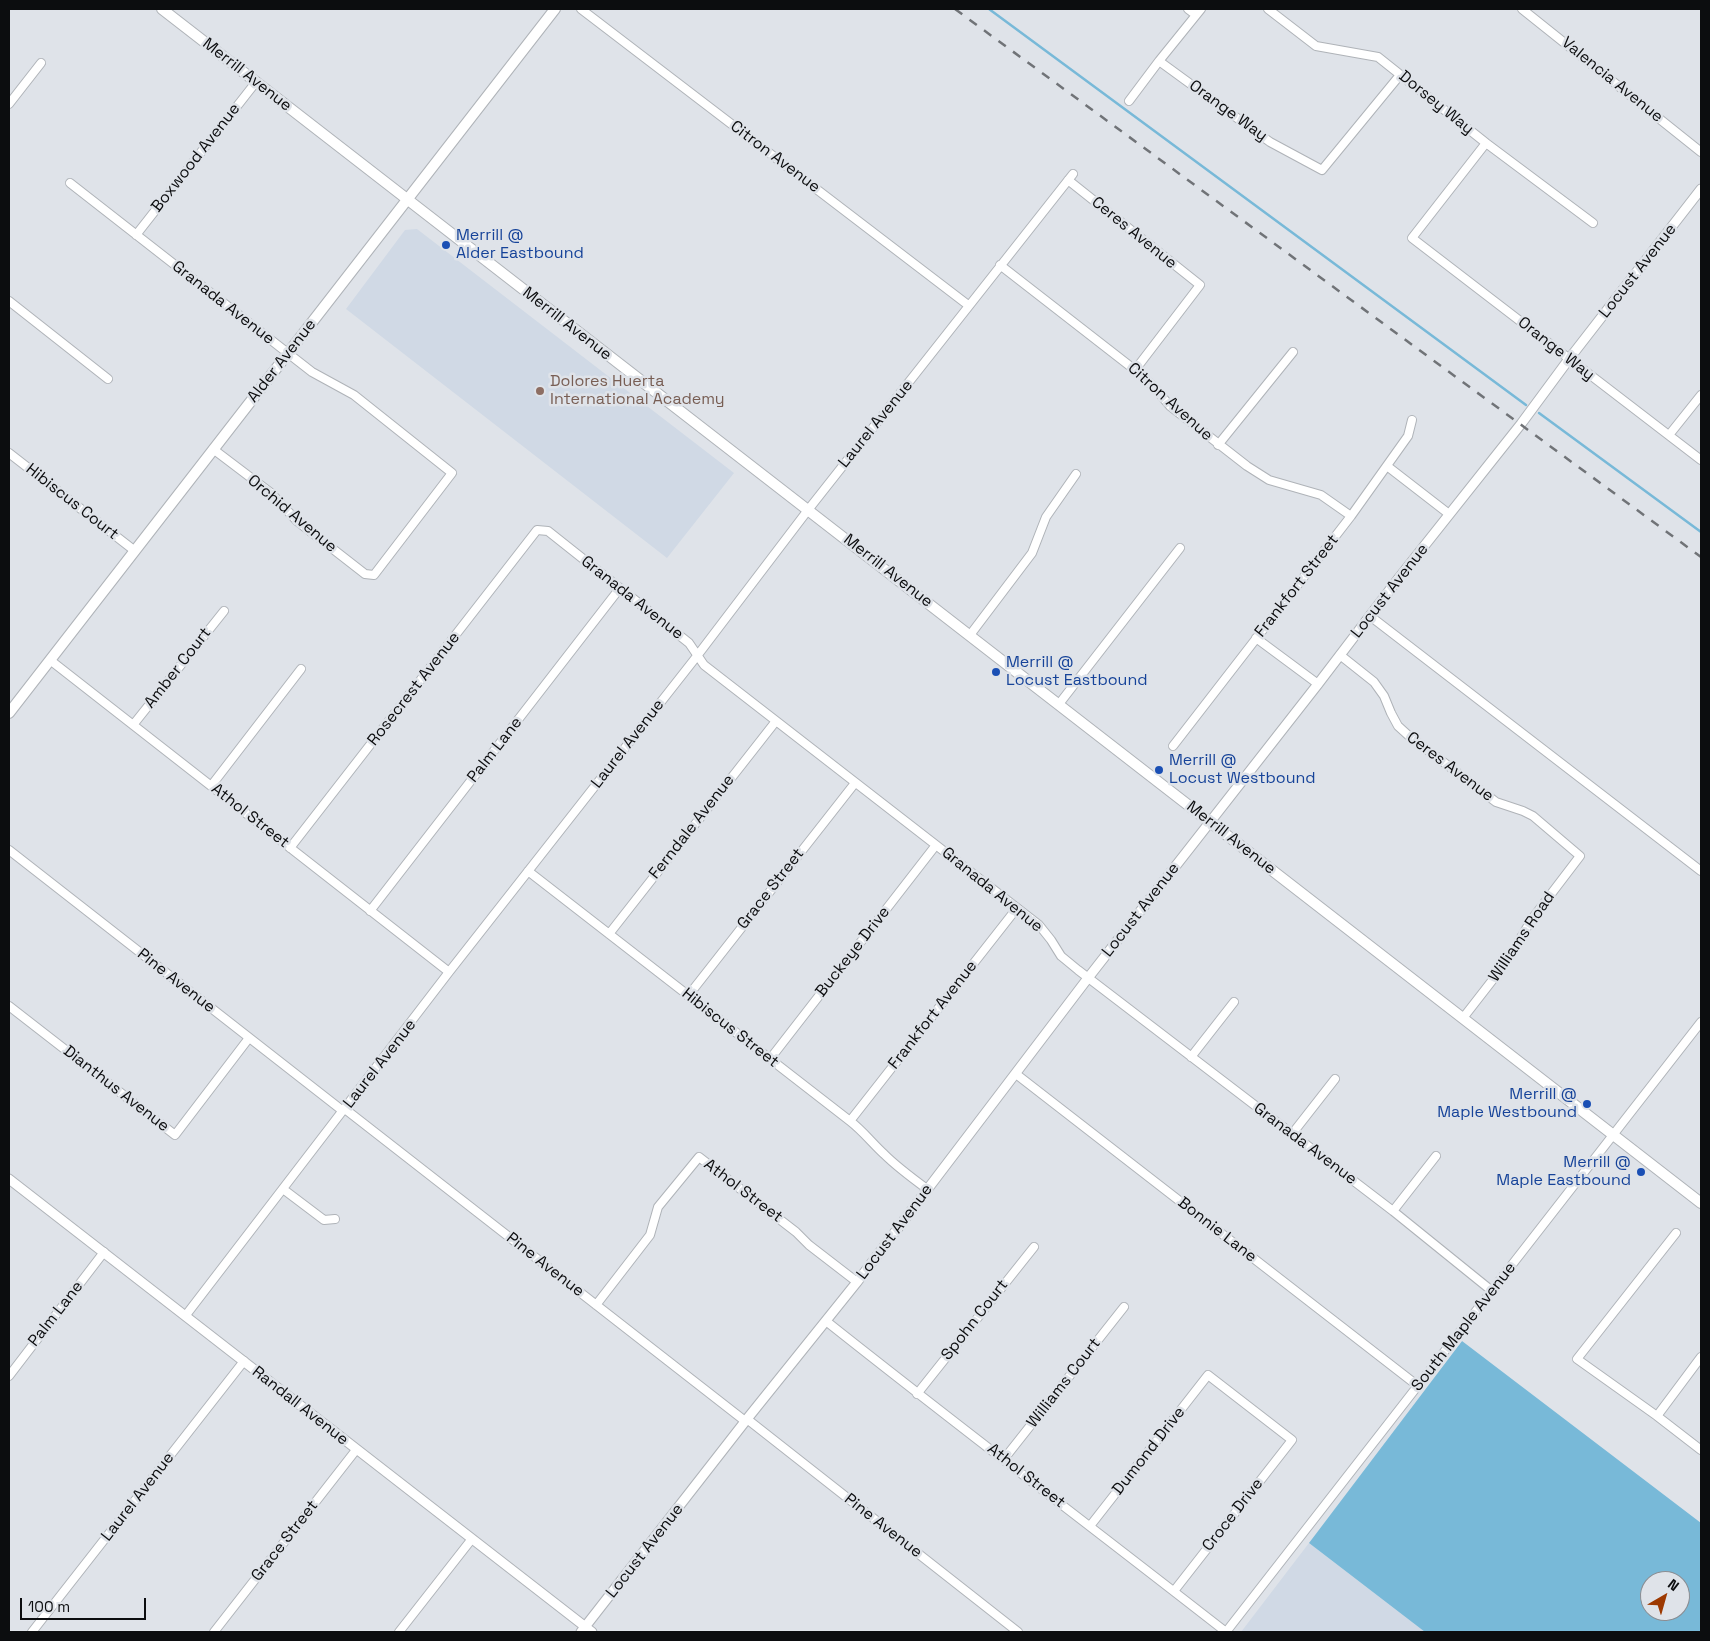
<!DOCTYPE html>
<style>
body{margin:0}
#map{position:relative;width:1710px;height:1641px;overflow:hidden;background:#dfe3e9;font-family:"Space Grotesk",sans-serif}
canvas{display:block}
.frame{position:absolute;inset:0;border:10px solid #0c0d0f;pointer-events:none}
.north{position:absolute;left:1640px;top:1571px;width:50px;height:50px;box-sizing:border-box;background:#dfe3e9;border:1px solid #8b8d92;border-radius:50%;rotate:38deg;font-size:14px;font-weight:700;line-height:20px;text-align:center;color:#0c0d0f}
.north::after{content:'';display:block;margin:auto;width:18px;height:22px;background:#9d3901;clip-path:polygon(50% 0,100% 100%,50% 72%,0 100%)}
.scale{position:absolute;left:20px;top:1598px;width:126px;height:22px;box-sizing:border-box;border:2px solid #0c0d0f;border-top:0;padding-left:6px;font-size:15px;line-height:18px;white-space:nowrap;color:#0c0d0f;-webkit-text-stroke:4px #dfe3e9;paint-order:stroke}
</style>
<div id="map">
<canvas width="1710" height="1641"></canvas>
<div class="frame"></div>
<div class="north">N</div>
<div class="scale">100 m</div>
</div>
<script>
const ctx = document.querySelector('canvas').getContext('2d');
ctx.lineJoin = 'round';
function fill(path, color) {
  ctx.fillStyle = color;
  ctx.fill(path, 'evenodd');
}
function trace(path, color, width, dash) {
  ctx.strokeStyle = color;
  ctx.lineWidth = width;
  ctx.lineCap = dash ? 'butt' : 'round';
  ctx.setLineDash(dash || []);
  ctx.stroke(path);
}
function write(font, color, halo, rows, align = 'center') {
  ctx.font = font + ' "Space Grotesk",sans-serif';
  ctx.lineWidth = 5;
  ctx.setLineDash([]);
  ctx.textBaseline = 'middle';
  ctx.strokeStyle = halo;
  ctx.fillStyle = color;
  for (const [text, x, y, turn = 0] of rows) {
    ctx.save();
    ctx.translate(x, y);
    ctx.rotate((+turn || 0) * Math.PI / 180);
    ctx.textAlign = isNaN(turn) ? turn : align;
    if (halo) ctx.strokeText(text, 0, 0);
    ctx.fillText(text, 0, 0);
    ctx.restore();
  }
}
fill(new Path2D(`
 M417,229L734,473L667,558L346,309L405,230Z
 M1309,1543L1425,1632H1241Z`), '#d0d9e5');
fill(new Path2D(`
 M1462,1341L1701,1523V1632H1425L1309,1543ZM1650,1581H1680V1611H1650Z`), '#78b9d8');
trace(new Path2D(`
 M989,9L1526,405
 M1539,413L1701,532`), '#78b9d8', 2.5);
const minor = new Path2D(`
 M581,9L968,305
 M1188,9L1196,15
 M1268,9L1316,46L1378,57L1486,143L1593,223
 M1522,9L1701,152
 M1159,61L1270,142L1322,170L1400,75
 M1129,101L1159,61L1201,9
 M9,104L41,63
 M1486,143L1412,238L1701,460
 M1068,180L1200,285L1135,370
 M70,183L312,372L354,395L452,473L374,575L365,574L297,521L271,493L213,449
 M136,235L256,82
 M1000,265L1135,370L1154,387L1170,406L1247,466L1269,480L1321,495L1351,516
 M9,301L108,379
 M1669,435L1701,395
 M1218,445L1293,352
 M9,453L135,551
 M1387,466L1449,514
 M1370,616L1701,871
 M970,635L1032,553L1046,517L1076,474
 M1256,638L1318,684
 M1340,655L1374,682L1384,696L1391,713L1398,726L1409,736L1496,802L1523,811L1533,816L1580,856L1532,919L1505,964L1463,1018
 M50,660L449,972
 M1059,704L1180,548
 M133,725L224,611
 M1173,746L1351,516L1408,436L1412,420
 M211,786L301,669
 M290,848L537,530L548,531L689,643L704,665L1039,925L1051,940L1061,956L1078,970L1393,1211L1492,1291
 M9,850L343,1111
 M528,871L850,1121C863,1131 872,1143 884,1154C897,1167 912,1178 927,1189
 M370,911L620,588
 M609,934L776,721
 M688,996L855,783
 M9,1006L175,1135L249,1038
 M1191,1057L1234,1002
 M770,1059L936,845
 M1016,1074L1418,1386
 M345,1109L745,1421
 M850,1121L1017,908
 M1292,1134L1335,1079
 M283,1189L324,1220L335,1219
 M1393,1211L1436,1156
 M1676,1233L1577,1359L1657,1416L1701,1450
 M596,1305L650,1235L658,1207L699,1157L796,1232L809,1245L857,1282
 M186,1315L449,972L697,656L808,510L1073,174
 M826,1321C958,1426 1093,1528 1226,1632
 M9,1376L104,1252
 M917,1394L1034,1247
 M1657,1416L1701,1357
 M747,1419L1018,1632
 M1004,1459L1124,1307
 M1090,1526L1208,1375L1292,1440L1174,1591
 M32,1632L244,1361
 M214,1632L356,1450
 M399,1632L471,1540
 M1226,1632L1701,1022`);
const tertiary = new Path2D(`
 M9,1179L592,1632
 M581,1632L747,1419L857,1282L1088,978L1318,684L1398,579L1521,424L1569,359L1701,189`);
const secondary = new Path2D(`
 M162,9L1701,1203
 M9,713L555,9`);
trace(minor, '#afb3b8', 10);
trace(tertiary, '#afb3b8', 11);
trace(secondary, '#afb3b8', 12);
trace(minor, '#fff', 8);
trace(tertiary, '#fff', 9);
trace(secondary, '#fff', 10);
trace(new Path2D(`
 M955,9L1701,557`), '#707377', 2.5, [9, 9]);
for (const [x, y, r, color] of [
 [446,245,5,"#1a4fb4"],
 [540,391,5,"#8d6e63"],
 [996,672,5,"#1a4fb4"],
 [1159,770,5,"#1a4fb4"],
 [1587,1104,5,"#1a4fb4"],
 [1641,1172,5,"#1a4fb4"]
]) {
  const dot = new Path2D();
  dot.arc(x, y, r, 0, 2 * Math.PI);
  ctx.fillStyle = color;
  ctx.fill(dot);
  trace(dot, '#dfe3e9', 2);
}
write('16px', '#0c0d0f', '#dfe3e9', [
 ["Merrill Avenue",247,75,38],
 ["Valencia Avenue",1612,80,39],
 ["Dorsey Way",1436,103,39],
 ["Orange Way",1228,111,36],
 ["Citron Avenue",775,157,37],
 ["Boxwood Avenue",196,158,-52],
 ["Ceres Avenue",1134,233,39],
 ["Locust Avenue",1638,271,-52],
 ["Granada Avenue",223,303,38],
 ["Merrill Avenue",567,324,38],
 ["Orange Way",1556,349,38],
 ["Alder Avenue",282,361,-52],
 ["Citron Avenue",1170,402,42],
 ["Laurel Avenue",876,424,-51],
 ["Hibiscus Court",72,502,38],
 ["Orchid Avenue",292,514,40],
 ["Merrill Avenue",888,571,38],
 ["Frankfort Street",1297,586,-52],
 ["Locust Avenue",1390,591,-52],
 ["Granada Avenue",632,598,38],
 ["Amber Court",178,668,-52],
 ["Rosecrest Avenue",414,689,-52],
 ["Laurel Avenue",628,744,-52],
 ["Palm Lane",495,750,-52],
 ["Ceres Avenue",1450,767,37],
 ["Athol Street",250,816,38],
 ["Ferndale Avenue",692,827,-52],
 ["Merrill Avenue",1231,838,38],
 ["Grace Street",771,889,-52],
 ["Granada Avenue",992,890,39],
 ["Locust Avenue",1141,910,-52],
 ["Williams Road",1522,937,-56],
 ["Buckeye Drive",853,952,-52],
 ["Pine Avenue",176,981,38],
 ["Frankfort Avenue",933,1015,-52],
 ["Hibiscus Street",730,1028,38],
 ["Laurel Avenue",380,1064,-52],
 ["Dianthus Avenue",116,1089,38],
 ["Granada Avenue",1305,1144,37],
 ["Athol Street",743,1191,37],
 ["Bonnie Lane",1217,1230,38],
 ["Locust Avenue",895,1232,-53],
 ["Pine Avenue",545,1265,38],
 ["Palm Lane",56,1314,-52],
 ["Spohn Court",975,1320,-52],
 ["South Maple Avenue",1464,1327,-52],
 ["Williams Court",1064,1383,-52],
 ["Randall Avenue",300,1406,38],
 ["Dumond Drive",1149,1451,-52],
 ["Athol Street",1026,1476,38],
 ["Laurel Avenue",138,1497,-52],
 ["Croce Drive",1233,1515,-52],
 ["Pine Avenue",883,1526,38],
 ["Grace Street",285,1541,-52],
 ["Locust Avenue",645,1551,-52]
]);
write('16px', '#164399', '#dfe3e9', [
 ["Merrill @",456,236],
 ["Alder Eastbound",456,254],
 ["Merrill @",1006,663],
 ["Locust Eastbound",1006,681],
 ["Merrill @",1169,761],
 ["Locust Westbound",1169,779],
 ["Merrill @",1577,1095,"right"],
 ["Maple Westbound",1577,1113,"right"],
 ["Merrill @",1631,1163,"right"],
 ["Maple Eastbound",1631,1181,"right"]
], 'left');
write('16px', '#785e54', '#dfe3e9', [
 ["Dolores Huerta",550,382],
 ["International Academy",550,400]
], 'left');
</script>
